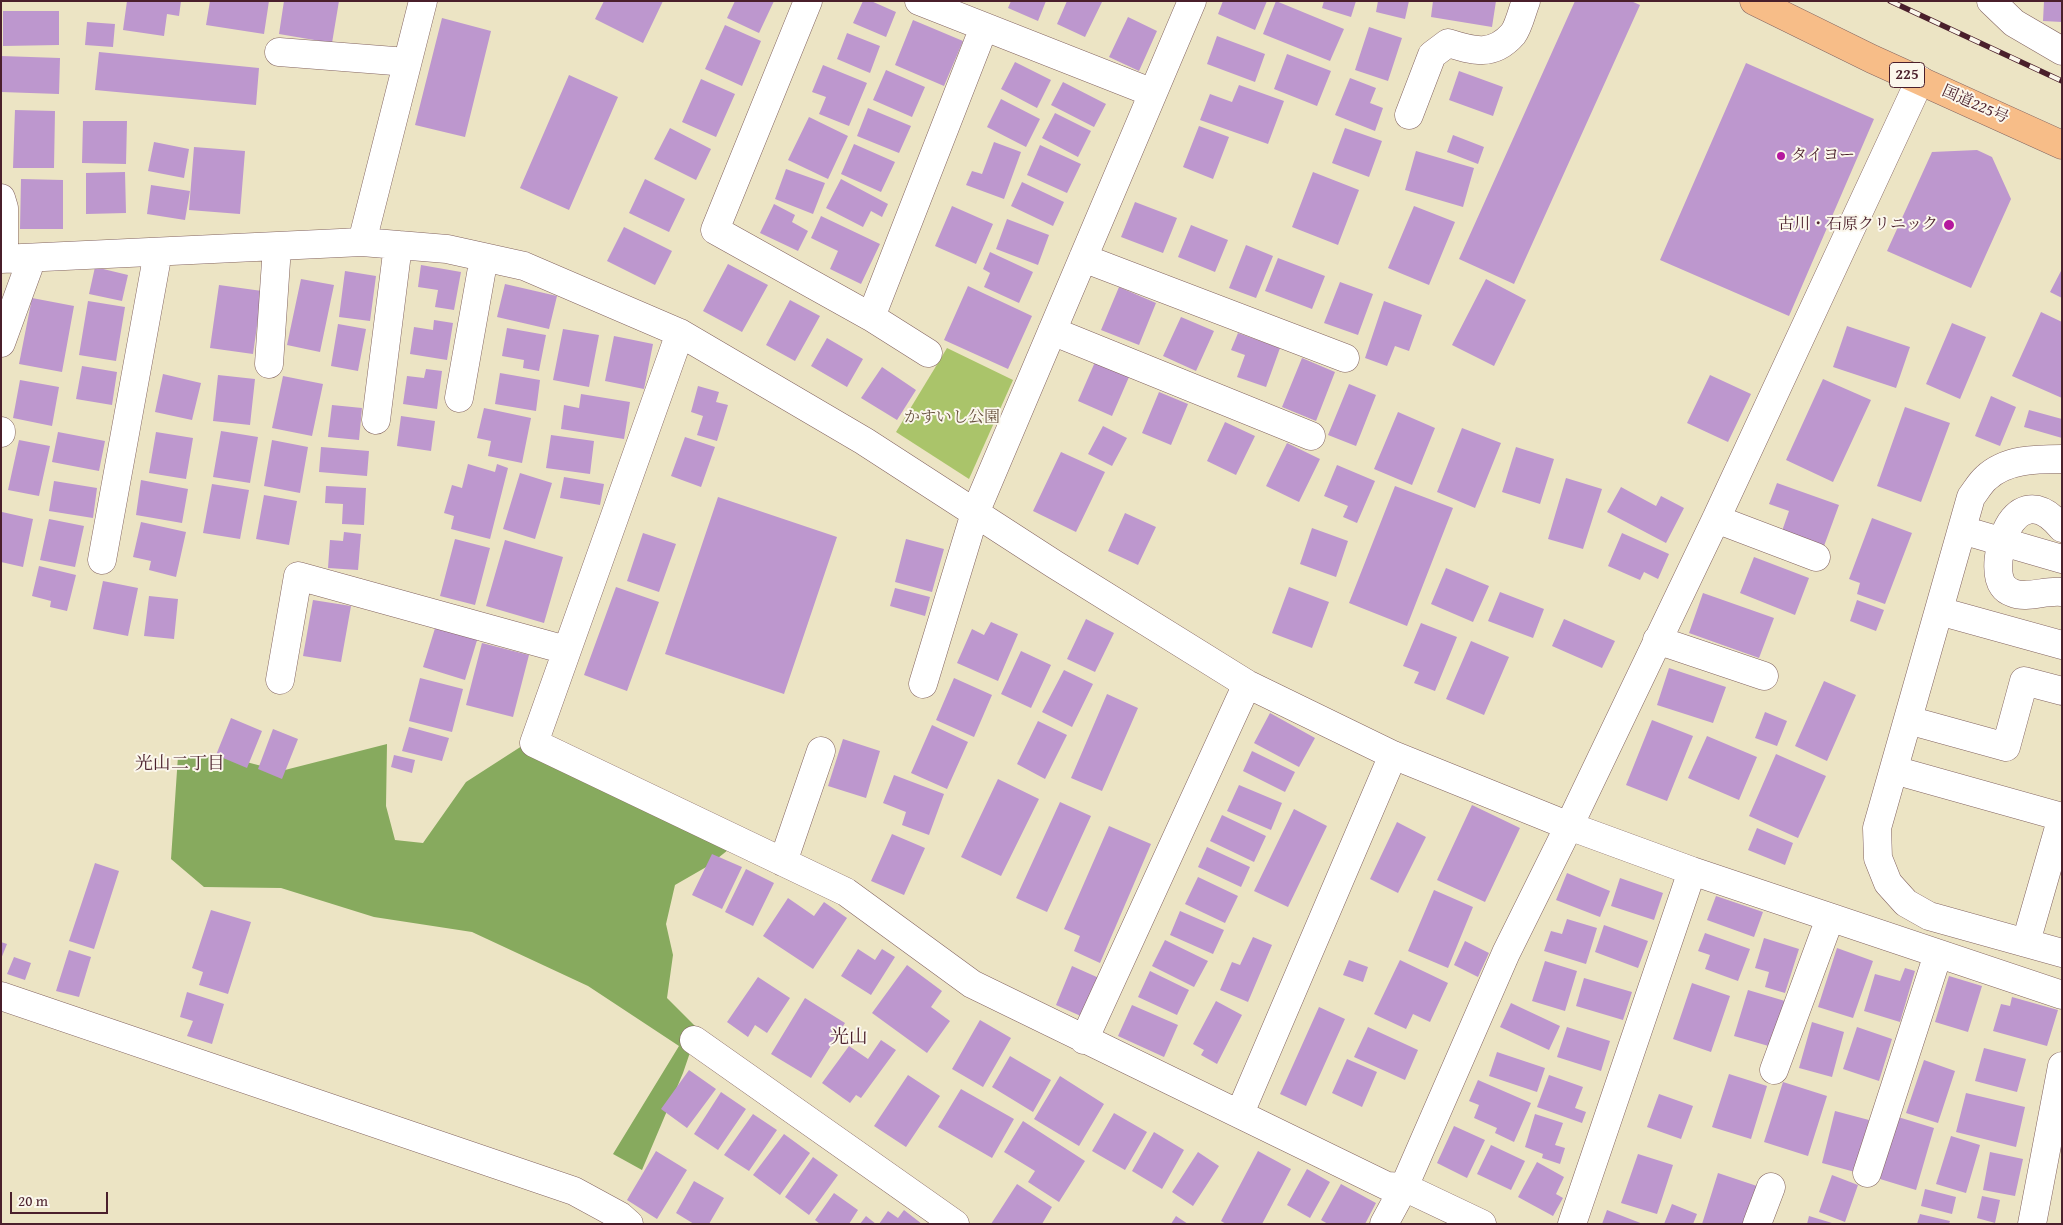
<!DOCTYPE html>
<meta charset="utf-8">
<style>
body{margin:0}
#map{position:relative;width:2063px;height:1225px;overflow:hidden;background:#ece4c4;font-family:"Gentium Book Plus",serif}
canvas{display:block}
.frame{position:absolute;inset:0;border:2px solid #4a1f2b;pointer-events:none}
.scale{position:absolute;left:10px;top:1192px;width:98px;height:22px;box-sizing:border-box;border:2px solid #4a1f2b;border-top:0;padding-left:6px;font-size:15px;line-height:18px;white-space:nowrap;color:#4a1f2b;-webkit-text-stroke:4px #fbf7ec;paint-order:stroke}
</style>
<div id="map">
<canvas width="2063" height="1225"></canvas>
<div class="frame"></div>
<div class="scale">20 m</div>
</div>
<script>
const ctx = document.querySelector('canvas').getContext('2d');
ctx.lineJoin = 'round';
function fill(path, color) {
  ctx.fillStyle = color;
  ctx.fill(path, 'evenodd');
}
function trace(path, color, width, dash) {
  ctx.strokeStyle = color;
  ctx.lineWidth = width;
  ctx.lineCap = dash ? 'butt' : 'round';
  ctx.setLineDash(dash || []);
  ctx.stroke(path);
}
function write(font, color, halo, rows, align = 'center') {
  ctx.font = font + ' "Gentium Book Plus","Noto Serif JP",serif';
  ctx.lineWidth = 4;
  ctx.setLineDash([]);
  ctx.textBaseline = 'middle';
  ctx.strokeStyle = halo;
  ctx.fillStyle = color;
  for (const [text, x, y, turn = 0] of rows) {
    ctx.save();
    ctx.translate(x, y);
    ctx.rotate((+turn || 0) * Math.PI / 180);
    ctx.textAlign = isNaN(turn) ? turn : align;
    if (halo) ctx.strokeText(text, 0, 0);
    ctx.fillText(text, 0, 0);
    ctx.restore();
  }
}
fill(new Path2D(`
 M947,348L1013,380L969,479L896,432Z`), '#aac46a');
fill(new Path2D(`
 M387,744L386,806L395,840L423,843L466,782L525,744L738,842L708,866L675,885L666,924L673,955L667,998L698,1029L683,1073L642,1170L613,1154L679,1046L588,986L472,932L374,917L281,888L204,887L171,859L178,756L227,757L281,771Z`), '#87aa5e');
fill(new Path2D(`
 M127,1H181L179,16L167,14L164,36L123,30Z
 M210,1H269L264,34L206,25Z
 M284,1H339L332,43L279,34Z
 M604,1H663L643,43L595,19Z
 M735,1H774L759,33L727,18Z
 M863,1H871L896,12L886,37L853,23Z
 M1011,1H1046L1038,21L1008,8Z
 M1067,1L1102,2L1085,37L1057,24Z
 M1223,1H1267L1255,30L1218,14Z
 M1276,1L1344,29L1330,61L1263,34Z
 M1324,1H1356L1351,17L1322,8Z
 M1378,1H1409L1405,19L1376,12Z
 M1433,1H1496L1492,27L1431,17Z
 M1575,1H1631L1640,5L1514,284L1459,259Z
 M2044,1H2062V22L2043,21Z
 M3,11H59V45L3,46Z
 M1128,17L1157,31L1139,71L1109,57Z
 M442,18L491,31L465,137L415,125Z
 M913,20L963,41L944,86L895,65Z
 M87,22L115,24L113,47L85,45Z
 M725,25L761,41L742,86L705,69Z
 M1369,27L1402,38L1388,81L1355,70Z
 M847,33L880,46L870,73L837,59Z
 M1217,36L1265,54L1255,82L1207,64Z
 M99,52L259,68L256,105L95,90Z
 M1287,54L1331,71L1317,106L1274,89Z
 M1,56L60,58L59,94L1,92Z
 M1015,62L1051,80L1037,108L1001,89Z
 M1746,63L1874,119L1789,316L1660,260Z
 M823,65L867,83L849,126L819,114L826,97L812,92Z
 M886,70L925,87L912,117L873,100Z
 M1459,71L1503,87L1493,116L1449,100Z
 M569,75L618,97L569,210L520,188Z
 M1350,78L1376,88L1370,103L1383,108L1375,131L1335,115Z
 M701,79L735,94L716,137L682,122Z
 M1063,82L1106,104L1094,127L1051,105Z
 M1239,85L1284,101L1268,144L1200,120L1210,94L1232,102Z
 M1001,99L1040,119L1026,147L987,127Z
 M868,108L911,126L899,153L857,136Z
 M15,110L55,111L54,168H13Z
 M1055,113L1091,131L1078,157L1042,138Z
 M809,117L848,136L828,179L788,160Z
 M83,121H127L126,164L82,163Z
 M1199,126L1229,137L1213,179L1183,167Z
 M670,128L711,149L696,180L654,159Z
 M1345,128L1382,141L1369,177L1332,163Z
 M1453,135L1484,147L1478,164L1447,152Z
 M154,142L189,149L184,178L148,171Z
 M994,142L1021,152L1004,199L966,185L972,171L982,174Z
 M854,144L895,162L881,192L841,174Z
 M1040,145L1081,164L1067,193L1027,175Z
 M194,147L245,151L240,214L189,210Z
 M1977,150L1992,157L2011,199L1971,288L1887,251L1932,152Z
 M1416,151L1474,168L1463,207L1405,190Z
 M786,169L825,183L813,214L775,199Z
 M125,172L126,213L86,214V173Z
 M1313,172L1359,190L1338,245L1292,227Z
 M21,179L63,180V229H20Z
 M645,179L685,199L669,232L629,213Z
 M841,179L888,204L882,217L871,211L863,227L826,208Z
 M1022,182L1064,202L1053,226L1011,206Z
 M151,185L190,191L185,220L147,214Z
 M1135,202L1177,218L1163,253L1121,237Z
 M774,204L795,215L792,222L808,231L798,251L760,233Z
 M952,206L993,224L976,264L935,246Z
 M1414,206L1455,222L1429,285L1388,268Z
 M821,216L880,244L861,284L830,269L838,251L811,238Z
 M1007,219L1049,235L1038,265L996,249Z
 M1191,225L1228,240L1215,272L1178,257Z
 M624,227L672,251L655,285L607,261Z
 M1246,245L1273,256L1256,298L1229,288Z
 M990,252L1033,272L1019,303L984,287L990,273L983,269Z
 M1278,258L1325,276L1312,309L1265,291Z
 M728,264L768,285L742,332L703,311Z
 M421,265L461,272L454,310L435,307L438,290L418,287Z
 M95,267L128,275L122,301L89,294Z
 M2062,269V298L2050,292Z
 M345,271L376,276L370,321L339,317Z
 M301,279L334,285L320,352L287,345Z
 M1486,279L1526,300L1494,366L1452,345Z
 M1340,282L1373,294L1358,335L1324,323Z
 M505,284L557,296L549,329L497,317Z
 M219,285L262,291L253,354L210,348Z
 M968,286L1032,316L1008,369L944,340Z
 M1119,287L1156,303L1139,345L1101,330Z
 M32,298L74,306L62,372L19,364Z
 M790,300L820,316L795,361L766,345Z
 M88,301L125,307L116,361L79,355Z
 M1384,301L1422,315L1409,351L1395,346L1387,366L1365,358Z
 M2041,312L2062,322V398L2012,376Z
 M1181,317L1214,331L1196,371L1163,356Z
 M434,320L453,323L447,360L410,354L414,327L433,330Z
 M1952,323L1986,337L1960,399L1926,384Z
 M338,324L366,329L358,371L331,366Z
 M1847,326L1910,347L1896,388L1833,367Z
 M507,328L546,335L539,371L523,368L524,360L502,356Z
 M563,329L599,335L589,387L553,380Z
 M1238,333L1280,348L1266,387L1237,377L1245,355L1231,350Z
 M614,336L653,344L644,389L605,381Z
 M827,338L863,359L847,387L811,366Z
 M1302,358L1335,372L1316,421L1282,407Z
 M1095,362L1129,377L1112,416L1078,401Z
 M82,366L117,372L112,405L76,399Z
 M882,367L916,390L897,420L861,398Z
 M426,369L442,371L437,409L403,404L407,376L424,378Z
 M500,373L540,380L536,411L495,404Z
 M163,374L201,383L192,420L155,412Z
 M218,375L255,379L250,425L213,421Z
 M1710,375L1751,394L1728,442L1687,423Z
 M283,376L323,384L312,436L272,428Z
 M1823,379L1871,400L1833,482L1786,460Z
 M20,380L59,387L52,426L13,418Z
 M1349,384L1376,395L1356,446L1328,435Z
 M698,386L719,392L716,402L728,405L717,441L697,435L703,416L691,412Z
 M1159,392L1188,404L1171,445L1142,433Z
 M581,394L630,402L624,439L561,429L564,405L579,408Z
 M1991,396L2016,407L2000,446L1975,436Z
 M332,405L362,408L359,440L328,437Z
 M1905,407L1950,423L1921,502L1877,486Z
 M484,408L531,418L522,463L488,456L491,441L477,438Z
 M2029,410L2062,419V438L2024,427Z
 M1398,412L1435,428L1412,485L1374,469Z
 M401,416L435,421L431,451L397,446Z
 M1225,422L1255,436L1236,475L1207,461Z
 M1103,426L1127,438L1112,466L1088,454Z
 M1462,428L1501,443L1475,508L1437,492Z
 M221,431L258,437L250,483L213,477Z
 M58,432L105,441L99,471L52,462Z
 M156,432L193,438L186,479L149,473Z
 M551,435L594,441L590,474L546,468Z
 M685,437L715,447L701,487L671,476Z
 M19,440L50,446L39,496L8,490Z
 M272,440L308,447L300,493L264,486Z
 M1287,443L1320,459L1299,502L1266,486Z
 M321,447L369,451L367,476L319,472Z
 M1516,447L1554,459L1540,504L1502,492Z
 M1061,452L1105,472L1076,532L1033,511Z
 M468,464L495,472L497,464L508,468L490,539L451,529L454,516L444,513L452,485L462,488Z
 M1337,465L1375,481L1357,523L1343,517L1348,506L1324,496Z
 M520,473L552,483L535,539L503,529Z
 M564,477L604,484L600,505L560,498Z
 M1566,478L1602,489L1583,549L1548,539Z
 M141,480L188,489L182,523L136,515Z
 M54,481L97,488L93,518L49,511Z
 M1777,483L1839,505L1824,546L1782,531L1789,511L1769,504Z
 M212,484L249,490L240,539L203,533Z
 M326,486L366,488L364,525L342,524L343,504L325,503Z
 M1395,486L1453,508L1407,626L1349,603Z
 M1621,487L1656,506L1661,496L1684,508L1666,543L1607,512Z
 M264,495L297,501L289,545L256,539Z
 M718,497L837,537L784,694L665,654Z
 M2,512L33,519L23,567L1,562Z
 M1125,513L1156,527L1138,565L1108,551Z
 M1872,518L1912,533L1885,604L1857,594L1860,583L1849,579Z
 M49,519L84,526L75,567L40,560Z
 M141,522L186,532L176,577L149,570L151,561L133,557Z
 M1312,528L1348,541L1336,577L1300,564Z
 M344,532L361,534L358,570L328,568L330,540L343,541Z
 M643,533L676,544L659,592L627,581Z
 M1622,533L1669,554L1658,579L1644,572L1640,580L1608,566Z
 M455,539L490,548L475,605L440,596Z
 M906,539L944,549L932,592L895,582Z
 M505,540L563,557L544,623L486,606Z
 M1754,557L1809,578L1795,615L1740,593Z
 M39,566L76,575L67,611L50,607L51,601L32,596Z
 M1446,568L1489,586L1473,622L1431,604Z
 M103,581L138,588L128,636L93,629Z
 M616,587L659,602L627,691L584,675Z
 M1289,587L1329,602L1312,648L1272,633Z
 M895,588L930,597L925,616L890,606Z
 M1500,592L1544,609L1533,638L1488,621Z
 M1703,593L1774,618L1759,658L1689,633Z
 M149,596L178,599L174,639L144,636Z
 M313,600L351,606L341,662L303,656Z
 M1857,600L1884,610L1876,631L1850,621Z
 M1086,619L1114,633L1095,672L1067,659Z
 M1564,619L1615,641L1602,668L1552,646Z
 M991,622L1018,634L998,681L957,663L972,629L984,635Z
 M1421,623L1457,637L1435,691L1414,683L1419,672L1403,666Z
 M436,625L478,637L465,680L423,667Z
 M1471,641L1509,657L1484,715L1446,699Z
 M482,643L529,655L513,717L466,705Z
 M1021,651L1051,665L1031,708L1001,694Z
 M1669,668L1726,687L1713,723L1657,705Z
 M1064,670L1093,684L1072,727L1042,712Z
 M420,678L463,689L452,732L409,721Z
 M954,678L992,695L974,737L936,720Z
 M1824,681L1856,695L1827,761L1795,746Z
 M1107,694L1138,708L1102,791L1071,778Z
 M1765,712L1787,721L1777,746L1755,738Z
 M1270,713L1315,738L1299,767L1254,743Z
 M231,718L262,731L247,768L216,755Z
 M1652,720L1693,736L1667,801L1626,785Z
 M1038,721L1067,735L1045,779L1017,764Z
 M932,725L968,742L947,789L911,773Z
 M409,727L449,738L442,761L402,751Z
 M273,729L298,739L282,779L258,769Z
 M1707,736L1757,757L1739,800L1688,778Z
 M843,739L880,751L866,798L828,786Z
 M1252,751L1295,772L1285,792L1243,771Z
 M1776,754L1826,776L1798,838L1749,816Z
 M394,755L415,760L412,773L391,767Z
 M894,775L944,794L929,835L902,825L906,812L883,803Z
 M998,779L1039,799L1001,876L961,857Z
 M1239,785L1282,803L1271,830L1227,811Z
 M1060,802L1091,816L1047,912L1016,898Z
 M1472,805L1520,828L1485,902L1437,880Z
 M1294,809L1327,826L1288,907L1254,891Z
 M1222,815L1266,836L1254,862L1210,841Z
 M1397,822L1426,837L1398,893L1370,879Z
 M1109,826L1151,844L1100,963L1074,951L1080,936L1064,929Z
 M1757,828L1793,843L1785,865L1748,850Z
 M892,834L925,848L904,895L871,881Z
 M1207,847L1250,867L1241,887L1198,867Z
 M712,854L742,867L722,909L692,895Z
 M95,863L119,871L94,949L69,941Z
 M746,869L774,883L753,926L725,912Z
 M1567,873L1610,891L1600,917L1556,900Z
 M1198,877L1238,896L1225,923L1185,904Z
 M1620,878L1663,893L1654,920L1611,906Z
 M1434,890L1473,907L1448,968L1408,951Z
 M1716,896L1763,912L1754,937L1707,920Z
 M788,898L814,916L824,902L847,918L813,969L763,936Z
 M211,910L251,922L228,994L199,985L203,972L192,968Z
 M1180,911L1224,930L1213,954L1170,935Z
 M1567,919L1597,928L1586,964L1544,951L1551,931L1562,934Z
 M1604,925L1648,941L1638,968L1595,952Z
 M1705,933L1750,949L1738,981L1705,969L1710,955L1698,951Z
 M1253,937L1272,945L1248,1002L1220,990L1232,962L1240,965Z
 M1764,938L1799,949L1785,993L1765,987L1769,972L1755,968Z
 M1165,940L1208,961L1194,987L1152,966Z
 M1465,941L1489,953L1478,977L1454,965Z
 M1,942L7,944L1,959Z
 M1837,948L1873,961L1853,1018L1818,1007Z
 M858,949L875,960L882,949L895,957L871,995L841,976Z
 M69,950L91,957L79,997L56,991Z
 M14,957L31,963L25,980L7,974Z
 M1349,960L1368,967L1363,982L1343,975Z
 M1400,960L1448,983L1430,1022L1413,1014L1406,1029L1374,1014Z
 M1545,961L1577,971L1565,1011L1532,1001Z
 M907,965L942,991L931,1007L950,1021L927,1053L872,1013Z
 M1072,966L1099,978L1083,1017L1056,1005Z
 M1905,968L1915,971L1900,1022L1864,1011L1875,974L1900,981Z
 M1150,971L1189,990L1177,1015L1138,997Z
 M1949,976L1982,986L1968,1032L1935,1022Z
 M758,977L790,998L767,1033L755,1025L748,1037L727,1022Z
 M1584,978L1632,992L1623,1020L1576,1006Z
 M1692,983L1730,996L1711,1052L1673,1039Z
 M1748,990L1785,1001L1772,1047L1734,1036Z
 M187,992L224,1004L212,1044L187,1036L193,1021L180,1017Z
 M2012,997L2058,1010L2047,1046L1993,1031L2001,1004L2010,1006Z
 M805,998L845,1023L811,1078L771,1054Z
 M1216,1001L1242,1015L1217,1064L1201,1055L1204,1050L1193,1044Z
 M1511,1003L1560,1026L1549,1050L1500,1027Z
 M1132,1005L1178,1025L1164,1057L1118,1036Z
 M1319,1007L1345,1019L1306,1106L1280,1094Z
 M980,1020L1011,1038L983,1087L952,1069Z
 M1812,1022L1844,1032L1832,1077L1799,1068Z
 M1368,1027L1418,1050L1405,1080L1354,1057Z
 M1567,1027L1610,1041L1601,1071L1557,1057Z
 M1857,1027L1892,1039L1879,1081L1843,1069Z
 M881,1040L896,1050L861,1098L856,1095L850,1103L822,1083L849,1046L868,1059Z
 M1984,1048L2026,1059L2017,1092L1975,1081Z
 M1497,1052L1545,1068L1537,1092L1489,1076Z
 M1010,1056L1051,1080L1033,1112L992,1087Z
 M1347,1059L1377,1072L1362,1107L1332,1093Z
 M1924,1060L1955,1071L1938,1123L1906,1113Z
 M689,1070L716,1089L687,1128L661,1109Z
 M1729,1074L1767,1086L1751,1139L1712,1127Z
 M908,1075L940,1096L906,1147L874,1126Z
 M1549,1075L1583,1087L1575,1108L1586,1112L1582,1123L1537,1107Z
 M1060,1076L1104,1104L1079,1146L1034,1119Z
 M1478,1080L1531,1103L1514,1142L1495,1133L1497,1128L1474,1118L1479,1105L1469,1101Z
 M1783,1082L1827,1096L1808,1156L1764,1142Z
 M961,1089L1014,1119L992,1158L938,1127Z
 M721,1092L746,1109L718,1150L694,1134Z
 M1966,1093L2025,1107L2016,1147L1956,1132Z
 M1659,1094L1693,1106L1681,1139L1647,1127Z
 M1835,1111L1869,1120L1855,1172L1822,1163Z
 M1114,1113L1147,1132L1125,1170L1092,1151Z
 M753,1114L777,1130L749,1171L724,1155Z
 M1535,1114L1563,1123L1555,1145L1565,1148L1560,1164L1542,1158L1543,1154L1525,1147Z
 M1898,1117L1934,1128L1916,1190L1880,1179Z
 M1023,1121L1085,1161L1059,1202L1028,1182L1035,1171L1004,1152Z
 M1454,1126L1485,1140L1467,1178L1437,1163Z
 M1154,1132L1184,1150L1162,1189L1132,1171Z
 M784,1134L810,1153L780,1195L753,1175Z
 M1951,1136L1980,1145L1966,1193L1936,1184Z
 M1491,1145L1525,1161L1511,1190L1477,1174Z
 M656,1151L687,1170L657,1219L627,1200Z
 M1258,1151L1291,1169L1262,1224H1226L1221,1221Z
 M1198,1152L1219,1166L1193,1206L1172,1192Z
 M1990,1152L2023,1159L2015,1196L1983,1190Z
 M1638,1154L1673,1165L1657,1214L1621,1203Z
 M813,1157L838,1175L809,1215L785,1197Z
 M1537,1162L1564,1177L1556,1194L1563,1198L1553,1216L1518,1197Z
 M1307,1169L1330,1182L1310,1218L1287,1205Z
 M1718,1173L1757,1186L1744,1224H1702Z
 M1832,1175L1858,1185L1845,1222L1819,1212Z
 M694,1181L724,1198L709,1224H694L676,1213Z
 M1017,1184L1052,1207L1042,1224H991Z
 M1341,1184L1376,1203L1365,1224H1328L1321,1220Z
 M1925,1189L1956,1197L1952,1214L1921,1206Z
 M834,1193L858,1210L849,1224H820L815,1220Z
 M1982,1196L2000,1200L1995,1223L1977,1218Z
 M1672,1204L1697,1214L1693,1224H1664Z
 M904,1210L922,1224H879L888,1211L898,1218Z
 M1607,1210L1643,1224H1602Z
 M1920,1214L1950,1221L1949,1224H1917Z
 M866,1216L876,1224H860Z
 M1176,1216L1188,1224H1171Z
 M1809,1216L1832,1223V1224H1807Z`), '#bd97ce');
const minor = new Path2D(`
 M808,1L715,230L871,317L984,27
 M919,1L1153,93
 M1991,1L2014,23L2062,51
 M279,52L407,62
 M1409,115L1432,55L1448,43C1473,51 1493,57 1513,34C1519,26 1522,11 1526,1
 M1,198L4,208V259
 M362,242L423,1
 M1083,258L1345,358
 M1,259L362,242L447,249L524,266L680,333L864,441L1054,564L1247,684L1393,755L1569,826L1692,871L2062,995
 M871,317L928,353
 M1052,331L1311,436
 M680,333L534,743L846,892L972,984L1387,1186L1404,1187L1482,1224
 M1,343L32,258
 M269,364L277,247
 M459,398L484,257
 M376,420L398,245
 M1,431V433
 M2062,459C2036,459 2006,459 1986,478C1980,483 1976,491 1971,497L1877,828L1878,858L1888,883L1906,903L1929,916L2062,953
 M1716,519L1816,557
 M2062,528C2013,470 1987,564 2003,586C2005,589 2010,592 2013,593C2027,599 2045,590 2062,592
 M1962,530L2062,559
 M102,560L158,252
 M1939,611L2062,645
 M1657,640L1764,676
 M280,680L298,576L566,650
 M923,684L975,513L1192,1
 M1908,720L2006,747L2024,681L2062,691
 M1894,770L2062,817
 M783,862L821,751
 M2026,942L2062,817
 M1,996L574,1191L620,1216L629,1224
 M694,1040L955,1224
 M1084,1040L1247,684
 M1774,1070L1830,918
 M1240,1113L1393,755
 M1867,1173L1938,954
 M1384,1224L1404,1187L1506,953L1569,826L1716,519L1920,80
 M1572,1224L1692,871
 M1757,1224L1771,1187
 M2032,1224L2062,1066`);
const highway = new Path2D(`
 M1754,1L1872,59L2062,145`);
trace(minor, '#836461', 29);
trace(highway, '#836461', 29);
trace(minor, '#fff', 28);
trace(highway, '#f7bd88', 28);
const rail = new Path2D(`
 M1890,1L2062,81`);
trace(rail, '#4a1f2b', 5.5);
trace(rail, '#fbf7ec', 4, [11]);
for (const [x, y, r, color] of [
 [1781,156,5,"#b5179e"],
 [1949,225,6,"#b5179e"]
]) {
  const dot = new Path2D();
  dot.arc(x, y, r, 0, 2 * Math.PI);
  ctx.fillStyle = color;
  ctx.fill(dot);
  trace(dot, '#fbf7ec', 2);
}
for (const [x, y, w] of [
 [1907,75,35]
]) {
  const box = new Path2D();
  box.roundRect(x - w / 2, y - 12.5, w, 25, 4);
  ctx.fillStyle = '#fbf7ec';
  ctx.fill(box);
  trace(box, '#4a1f2b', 1);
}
write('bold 15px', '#4a1f2b', null, [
 ["225",1907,75]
]);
write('16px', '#4a1f2b', '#fbf7ec', [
 ["国道225号",1975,105,24]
]);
write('16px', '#4a1f2b', '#fbf7ec', [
 ["タイヨー",1791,156],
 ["古川・石原クリニック",1938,225,"right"]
], 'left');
write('16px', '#67513e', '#fbf7ec', [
 ["かすいし公園",952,418]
]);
write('18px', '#4a1f2b', '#fbf7ec', [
 ["光山二丁目",180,764]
]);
write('19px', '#4a1f2b', '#fbf7ec', [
 ["光山",849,1038]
]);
</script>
